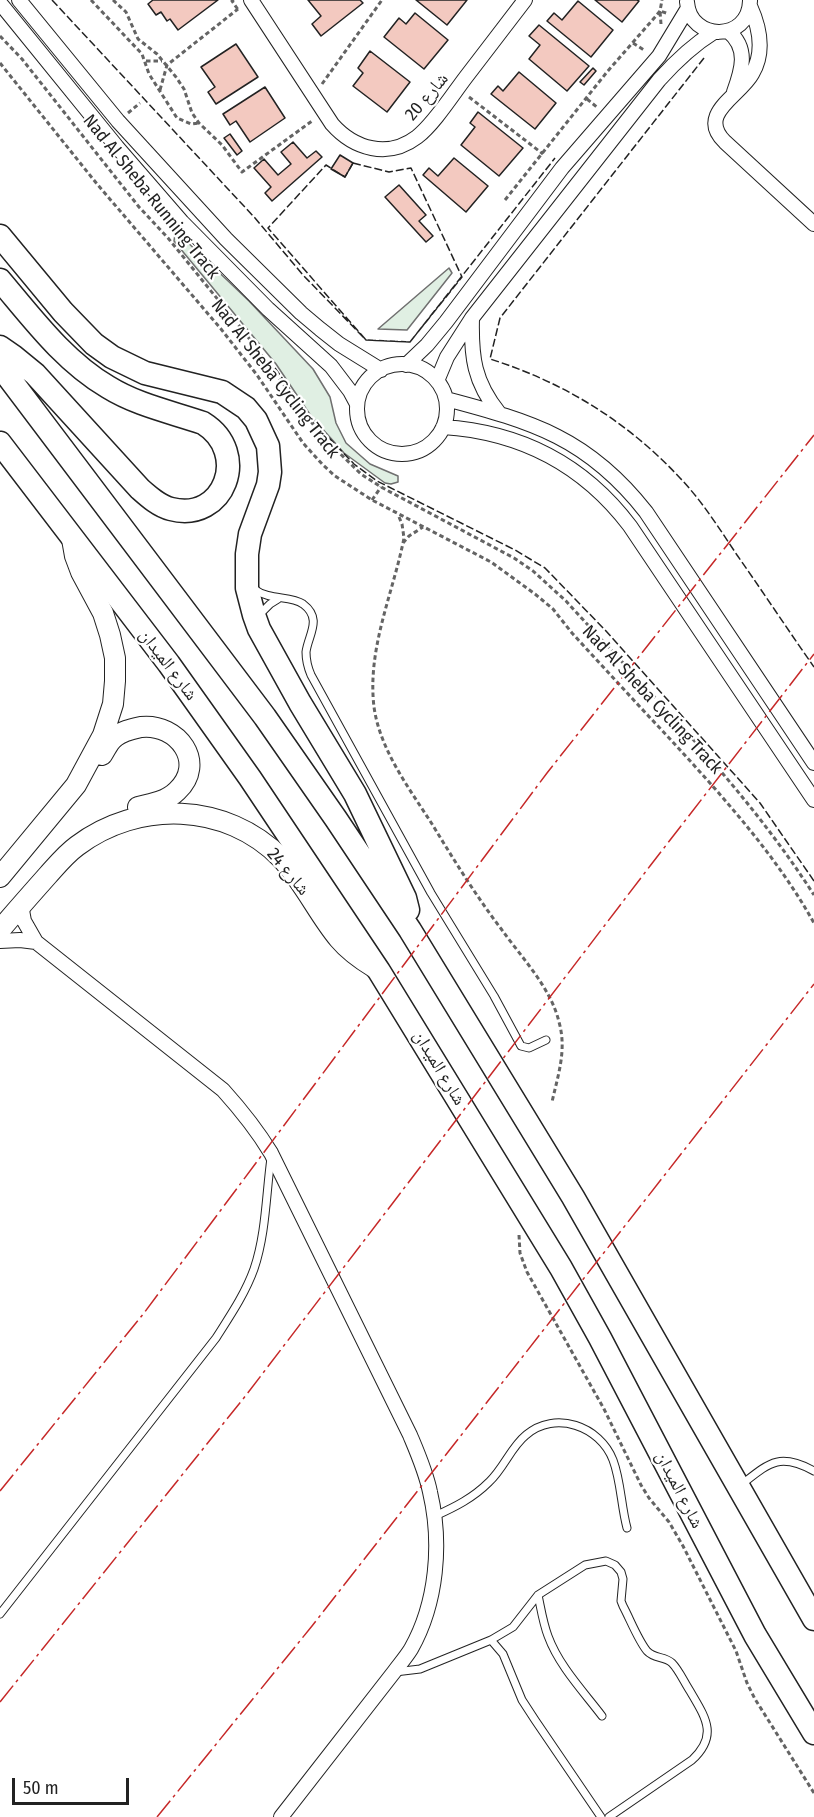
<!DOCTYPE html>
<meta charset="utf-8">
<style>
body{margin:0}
#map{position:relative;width:814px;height:1817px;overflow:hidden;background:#fff;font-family:"Fira Sans Condensed",sans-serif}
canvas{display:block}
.scale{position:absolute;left:12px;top:1778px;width:117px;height:27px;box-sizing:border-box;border:3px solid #222;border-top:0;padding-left:8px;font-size:18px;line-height:21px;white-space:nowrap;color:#222;-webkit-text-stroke:4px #fff;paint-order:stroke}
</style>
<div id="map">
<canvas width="814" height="1817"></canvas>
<div class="scale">50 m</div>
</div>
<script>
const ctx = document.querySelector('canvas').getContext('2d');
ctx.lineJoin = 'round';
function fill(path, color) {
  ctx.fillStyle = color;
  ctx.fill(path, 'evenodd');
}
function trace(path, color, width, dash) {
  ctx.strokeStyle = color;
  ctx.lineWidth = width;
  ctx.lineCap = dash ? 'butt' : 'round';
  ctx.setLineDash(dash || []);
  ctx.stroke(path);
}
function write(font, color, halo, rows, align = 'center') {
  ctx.font = font + ' "Fira Sans Condensed","Noto Naskh Arabic",sans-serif';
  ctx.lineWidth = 4.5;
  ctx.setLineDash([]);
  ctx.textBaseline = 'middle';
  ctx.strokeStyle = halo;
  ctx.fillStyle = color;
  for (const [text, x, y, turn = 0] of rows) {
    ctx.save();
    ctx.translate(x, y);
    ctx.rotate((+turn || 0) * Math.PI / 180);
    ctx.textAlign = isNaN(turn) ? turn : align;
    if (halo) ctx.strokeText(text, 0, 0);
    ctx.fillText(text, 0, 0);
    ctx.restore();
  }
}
const green = new Path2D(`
 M175,234L182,237L249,301L313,369L330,397L336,423L346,443L370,464L398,476V482L391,484L385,483L344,453L311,416L276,364L174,241Z
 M449,268L452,273L407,330L378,329Z`);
fill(green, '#e0efe3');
trace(green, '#6f6f6f', 1.5);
const building = new Path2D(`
 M153,0H218L178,30L170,19L167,21L161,12L156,15L148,4Z
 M308,0H360L363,3L321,36L312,24L321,16Z
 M416,0H467L447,25Z
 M595,0H637L639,1L622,22Z
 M578,1L613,30L591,57L547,21L554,13L562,20Z
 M415,13L448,40L424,69L384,37L399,18L406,24Z
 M539,25L589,66L567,91L529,59L540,45L529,36Z
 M236,44L258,77L216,104L208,92L215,87L201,67Z
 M370,51L410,82L387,112L353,86L363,73L358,68Z
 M593,68L596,71L584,85L580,82Z
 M519,72L556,103L535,129L491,94L498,86L503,91Z
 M265,87L285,118L250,142L236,121L230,125L223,114Z
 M478,112L523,148L499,176L461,145L475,127L470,123Z
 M230,134L242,151L237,155L224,138Z
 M293,142L307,158L316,151L322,157L272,201L265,193L271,187L254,168L264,159L278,175L291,164L281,152Z
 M340,155L353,163L345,177L331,169Z
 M454,158L488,186L466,212L423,175L429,168L438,176Z
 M399,185L426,215L419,221L433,236L426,242L385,197Z`);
fill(building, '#f3c9c0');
trace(building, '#222', 1.5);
const lane = new Path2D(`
 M254,589C270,601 290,595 303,604C323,619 308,635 306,652C306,661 308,668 311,675L431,893L494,996L521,1046L529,1048L546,1040
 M259,615L270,604L278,599
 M741,1485C769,1463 779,1452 814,1471
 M435,1516C455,1507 473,1498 489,1482C504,1468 511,1447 526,1435C555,1410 600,1426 613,1460C621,1481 621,1506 627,1528
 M538,1595C541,1609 543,1623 548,1636C559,1666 583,1691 602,1716
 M0,1614L216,1338C230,1316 245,1294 254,1269C266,1234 266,1194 271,1158
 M491,1640L503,1654L522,1700L535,1720L601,1817
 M395,1672L420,1669L491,1640L513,1627L538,1595L585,1565L606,1561L615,1565L621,1572L623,1579L621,1601L623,1606C630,1619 638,1640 647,1651C654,1659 665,1656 672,1663C679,1670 684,1682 690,1691C705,1717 719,1735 692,1760L609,1817`);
const street = new Path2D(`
 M19,0L118,121L226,239L301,313L320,329L339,344L381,370
 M251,0L332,124C354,149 388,159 417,137C434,124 453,94 466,77C486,51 505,26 525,0
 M687,2C690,42 749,42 750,1
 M0,3L117,147L182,222L268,309L331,366L350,391L357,404
 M750,6C760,28 765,52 752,74C740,96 696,114 725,142L814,224
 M728,31C749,48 742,70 734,92
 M472,318C471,357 474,382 499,413
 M357 409a45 45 0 1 1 90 0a45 45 0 1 1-90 0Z
 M406,365L427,345L446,322L562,168L659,56L688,8
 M437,381L447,357L472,318L659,80C676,61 693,45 714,32
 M446,399C533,422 588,438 646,512L814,763
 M443,427C521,432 583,464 630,526L814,800
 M21,905L24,921L36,942L223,1090C241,1110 257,1130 271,1153L410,1435C418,1454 426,1472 430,1492C442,1543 437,1603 411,1649C406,1657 400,1664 394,1672L281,1817
 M0,941L20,940L36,942`);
const secondary = new Path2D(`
 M102,755C106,749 109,741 115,737C122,731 132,729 141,727C178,723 207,763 177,791C167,801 152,804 138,807
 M0,877L76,785L103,735L113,704L115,681V658L110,635L103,613L81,572L75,556L72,539
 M0,930C16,911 32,893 48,875C57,865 66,854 77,846C138,800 226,802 281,858C304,882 318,914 339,939C349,951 362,960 375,968`);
const primary = new Path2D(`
 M0,236L63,312L94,344L112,357L145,373L222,392L246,408L256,420L268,446L270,472L268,485L250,534L247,554V588L254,615L259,629L300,703L355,794L405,898L408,910
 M0,280C33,319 64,361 108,387C137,405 171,412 203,423C251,453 224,523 171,509C159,506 149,497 140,489L35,374L13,356L0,347
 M0,366L265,717L336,819L410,930L573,1197L814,1619
 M0,443L169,664L250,778L379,971L561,1268L600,1338L755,1635L814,1733`);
trace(lane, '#222', 9);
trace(street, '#222', 16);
trace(secondary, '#222', 22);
trace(primary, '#222', 25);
trace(new Path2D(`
 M91,0L142,54L149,74L177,118L191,124L199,123
 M113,0L126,12L138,39L157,54L176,77L184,89L192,113L199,123L222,145L242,172L312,121
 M234,0L232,1L239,11
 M661,24L660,11L669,14
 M0,36L22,59L139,207L168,238L245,333L321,435L361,474L381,487L514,558L533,571L566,601C652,696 744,786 814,895
 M633,43L644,50
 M146,61H162
 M0,63L97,184L221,329L257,375L303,443L323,465L335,476L372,500L491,562L535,594L553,609L572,633C605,669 638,705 671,740C723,797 776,855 814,923
 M322,84L382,0
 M160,90L167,65L238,9
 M469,97L543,154
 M587,99L598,108
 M128,113L140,103
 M505,200L607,72L655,17L660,11L662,0
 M372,500L381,487
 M399,517L402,524L404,538C393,594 367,648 374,707C380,750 409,788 432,824C454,860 476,896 502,930C522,958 551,988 559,1022C567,1050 558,1075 552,1102
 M403,543L409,536L423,527
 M519,1235L520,1253L527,1272L604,1409L641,1485L649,1498L669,1522L683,1546L736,1651L747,1683L755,1699L814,1793`), '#646464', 3, [4.5, 3]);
trace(lane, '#fff', 7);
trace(street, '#fff', 14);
trace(secondary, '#fff', 20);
trace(primary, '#fff', 22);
trace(new Path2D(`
 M52,0L255,218L303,275L366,340L410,342L555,158
 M704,58L500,318L490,359C563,382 627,421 680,478C702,501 719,528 737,555C763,592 788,630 814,667
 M353,163L389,172L411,168L462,277L410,342L366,340L268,228L326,165L345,177Z
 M275,368L311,419L354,464L377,481L515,550L545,568L606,631L760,803L814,881`), '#222', 1.5, [8, 3]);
trace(new Path2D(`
 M0,1491L144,1313L547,773L814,435
 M0,1702L247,1394L650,866L814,654
 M157,1817L312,1626L814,984`), '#c62828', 1.5, [21, 4.5, 3, 4.5]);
write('18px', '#222', '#fff', [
 ["شارع 20",427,97,-50],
 ["Nad Al Sheba Running Track",151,197,51],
 ["Nad Al Sheba Cycling Track",275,379,52],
 ["شارع الميدان",168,665,53],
 ["Nad Al Sheba Cycling Track",652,700,47],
 ["شارع 24",288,872,50],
 ["شارع الميدان",439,1068,59],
 ["شارع الميدان",679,1490,63]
]);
</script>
